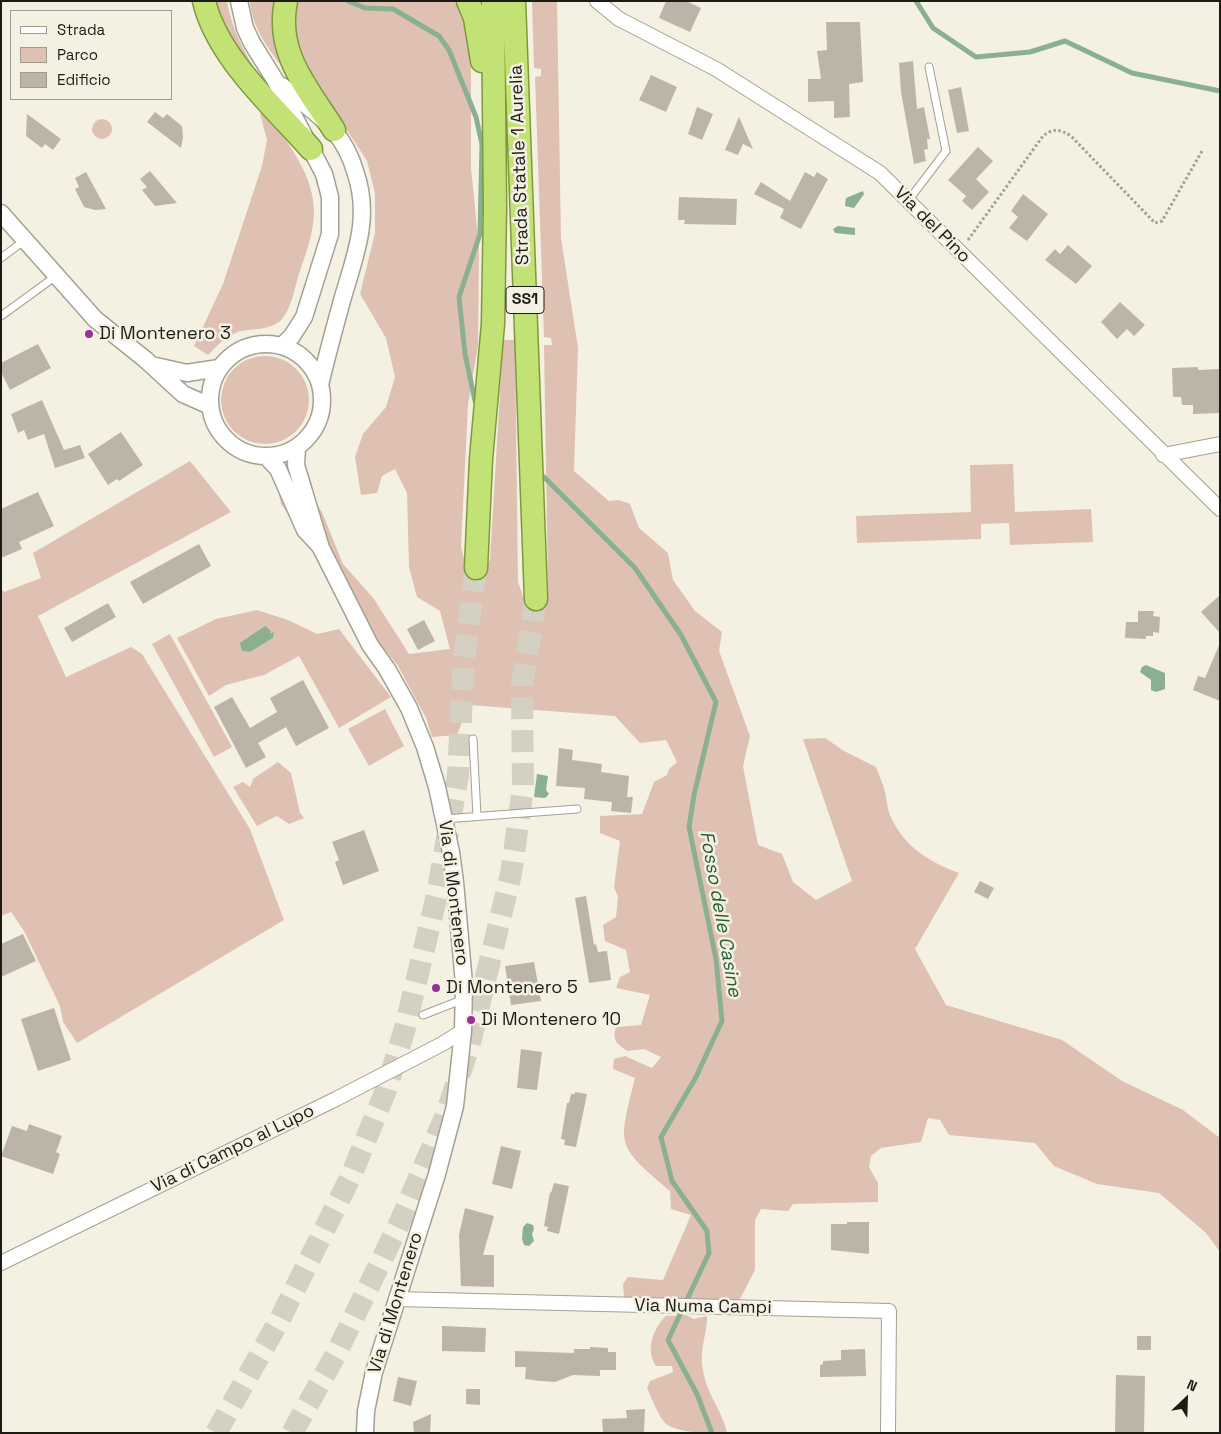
<!DOCTYPE html>
<style>
body{margin:0}
#map{position:relative;width:1221px;height:1434px;overflow:hidden;background:#f4f1e2;font-family:"Space Grotesk",sans-serif}
canvas{display:block}
.frame{position:absolute;inset:0;border:2px solid #1c1b16;pointer-events:none}
.legend{position:absolute;left:10px;top:10px;width:162px;height:90px;box-sizing:border-box;background:#f4f1e2;border:1px solid #9e9b90;margin:0;padding:6px 9px;list-style:none;font-size:15px;color:#1c1b16}
.legend li{display:flex;align-items:center;gap:10px;height:25px}
.legend b{width:25px;border:1px solid #9e9b90}
.north{position:absolute;left:1161px;top:1374px;width:50px;height:50px;-webkit-text-stroke:4px #f4f1e2;paint-order:stroke;rotate:24deg;font-size:14px;font-weight:700;line-height:20px;text-align:center;color:#1c1b16}
.north::after{content:'';display:block;margin:auto;width:18px;height:22px;background:#1c1b16;clip-path:polygon(50% 0,100% 100%,50% 72%,0 100%)}
</style>
<div id="map">
<canvas width="1221" height="1434"></canvas>
<div class="frame"></div>
<ul class="legend">
<li><b style="height:6px;background:#fff"></b>Strada</li>
<li><b style="height:14px;background:#dfc1b4"></b>Parco</li>
<li><b style="height:14px;background:#bdb4a8"></b>Edificio</li>
</ul>
<div class="north">N</div>
</div>
<script>
const ctx = document.querySelector('canvas').getContext('2d');
ctx.lineJoin = 'round';
function fill(path, color) {
  ctx.fillStyle = color;
  ctx.fill(path, 'evenodd');
}
function trace(path, color, width, dash) {
  ctx.strokeStyle = color;
  ctx.lineWidth = width;
  ctx.lineCap = dash ? 'butt' : 'round';
  ctx.setLineDash(dash || []);
  ctx.stroke(path);
}
function write(font, color, halo, rows, align = 'center') {
  ctx.font = font + ' "Space Grotesk",sans-serif';
  ctx.lineWidth = 5;
  ctx.setLineDash([]);
  ctx.textBaseline = 'middle';
  ctx.strokeStyle = halo;
  ctx.fillStyle = color;
  for (const [text, x, y, turn = 0] of rows) {
    ctx.save();
    ctx.translate(x, y);
    ctx.rotate((+turn || 0) * Math.PI / 180);
    ctx.textAlign = isNaN(turn) ? turn : align;
    if (halo) ctx.strokeText(text, 0, 0);
    ctx.fillText(text, 0, 0);
    ctx.restore();
  }
}
fill(new Path2D(`
 M211,1H227C231,26 242,47 254,68L242,63Z
 M250,1H278L282,64L279,63C266,46 251,23 250,1Z
 M296,1H457L467,23L471,50V167L479,248L478,346L468,405L461,547L465,562L484,571L490,560L503,340H515L518,582L524,599L535,605L543,599L548,588L544,345H552L551,338L544,337L535,77L541,76V69L534,68L532,1H557L561,238L578,348L574,471L609,501L619,500L630,504L639,528L668,553L673,580L695,611L722,632L719,651L750,736L743,766L758,845L782,854L793,882L816,900L852,881L803,739L825,738L844,751L876,767C879,775 883,784 885,792C887,800 887,808 890,815C904,847 928,861 959,873L915,949L946,1005L1062,1040L1122,1081L1183,1110L1220,1138V1252L1206,1233L1159,1193L1097,1184L1054,1166L1035,1143L949,1135L940,1120L928,1118L921,1142L881,1148L871,1156L869,1167L878,1183V1202L793,1204L788,1211L761,1209L755,1220V1270L739,1301L624,1297L623,1284L628,1277L663,1280L691,1215L671,1209L670,1191C615,1144 618,1147 635,1078L613,1069L614,1059L625,1056L652,1068L661,1057L644,1049L627,1051C616,1043 612,1040 616,1027L641,1025L650,995L616,988L620,977L630,972L626,950L605,941L603,925L616,917L618,897L614,887L620,841L600,833V816L642,814L654,782L667,775L669,769L677,762L666,740L640,743L615,716L469,705L457,735L432,737L426,718L398,666L368,629L281,504L278,490L288,481L301,483L322,512L343,564L374,599L409,654L450,649L440,611L417,597L409,567L407,493L395,469L382,476L377,493L361,495L355,457L363,434L386,407L395,377L386,338L360,294L375,233V193L367,161L293,46Z
 M265,110C287,143 315,174 314,215C313,235 305,256 299,274C295,287 291,310 281,320C270,331 251,328 238,332C225,337 217,346 208,355L194,346L223,284L262,166L267,140L260,114Z
 M92 129a10 10 0 1 1 20 0a10 10 0 1 1-20 0Z
 M221 400a44 44 0 1 1 88 0a44 44 0 1 1-88 0Z
 M190,461L231,512L38,616L66,677L131,647L142,654L250,829L284,920L77,1043L63,1022L60,1006L24,931L11,912L1,916V589L4,592L41,578L33,553Z
 M1013,464L1015,512L1091,509L1093,542L1010,545L1009,523L981,524V539L857,543L856,516L971,512L970,465Z
 M257,610L288,620L317,634L339,629L391,697L339,728L299,656L264,675L226,685L209,696L177,638L216,619ZM265,626L273,638L250,652L243,651L241,647Z
 M170,634L232,747L214,757L152,644Z
 M385,709L404,746L369,766L348,729Z
 M278,762L291,773L300,813L304,818L289,824L277,816L257,826L233,787L243,782L250,787L253,779Z
 M686,1315L694,1319L707,1316C707,1336 699,1349 703,1370C706,1393 723,1412 727,1433C708,1433 679,1434 665,1423C657,1414 652,1398 647,1388L650,1381L673,1372L672,1366H656C645,1351 653,1328 666,1316Z`), '#dfc1b4');
fill(new Path2D(`
 M863,191L864,194L854,208L845,206L846,198Z
 M838,226L855,228V235L835,233L833,229Z
 M265,626L271,631L270,634L274,632L273,638L250,652L242,651L240,643Z
 M1146,665L1165,673V689L1156,692L1151,690V680L1140,672L1142,667Z
 M537,774L548,776L546,790L549,794L545,798L534,797Z
 M527,1223L533,1225L534,1229L532,1234L534,1241L529,1246L524,1245L522,1239L523,1227Z`), '#8baf91');
trace(new Path2D(`
 M348,1L365,8L393,9L439,36L449,50L476,117L482,144L480,234L459,297L465,354L475,401
 M916,1L933,28L976,57L1030,52L1065,41L1132,73L1220,91
 M544,477L635,568L681,635L716,702L694,795L689,827L716,959L722,1021L696,1077L661,1137L672,1181L707,1231L709,1253L668,1340L697,1394L712,1433`), '#8baf91', 5);
fill(new Path2D(`
 M666,1H686L701,8L690,32L659,18Z
 M826,22H860L863,82L849,84L850,117L834,118V101L808,102V79H821L817,51L827,50Z
 M913,61L917,109L924,107L930,139H927L928,149L924,150L926,161L914,164L901,92L899,63Z
 M651,75L677,87L666,112L639,100Z
 M961,87L969,131L957,133L948,90Z
 M697,107L713,114L702,140L688,134Z
 M155,112L163,118L167,114L182,126L183,137L181,148L147,122Z
 M27,114L61,139L53,150L45,144L42,148L26,136Z
 M739,117L753,149L743,144L738,155L725,150Z
 M978,147L993,161L976,179L989,192L972,210L962,201L966,196L948,180Z
 M150,171L177,203L155,206L142,190L147,187L140,179Z
 M86,172L106,209L95,210L84,207L75,189L79,187L75,178Z
 M805,172L814,177L817,172L828,179L801,229L780,218L784,209L754,194L761,182L790,201Z
 M1023,194L1048,214L1027,241L1009,228L1018,217L1011,211Z
 M679,197L737,199L736,225L684,224L685,220H678Z
 M1068,245L1092,266L1076,284L1045,260L1055,249L1060,254Z
 M1120,302L1145,325L1134,336L1127,329L1117,339L1101,322Z
 M38,344L51,368L10,390L1,372V363Z
 M1198,367V370L1220,369L1219,413L1193,414V405H1182L1181,397H1173L1172,368Z
 M42,400L64,450L80,445L85,458L55,468L44,434L28,440L24,430L18,433L11,414Z
 M121,432L143,465L119,481L117,479L108,485L88,454Z
 M38,492L54,526L19,542L22,549L1,558V509Z
 M199,544L211,566L143,604L130,582Z
 M1220,595V633L1201,612Z
 M108,603L116,617L72,642L64,628Z
 M1138,611H1154L1153,616L1160,617L1159,633L1153,632V636H1146V639L1125,638L1126,622H1138Z
 M424,620L435,641L418,650L407,629Z
 M1220,643V701L1193,690L1198,676L1205,678Z
 M303,680L329,728L296,746L286,727L258,743L266,757L246,768L214,707L232,697L250,728L277,712L270,698Z
 M559,748L573,750L572,760L602,764L601,772L629,776L627,797H633L631,813L611,811L612,802L584,799L585,788L556,786Z
 M364,830L379,871L343,885L335,862L339,860L332,842Z
 M980,881L994,888L988,899L974,892Z
 M586,896L594,945L596,944L598,952L607,951L611,980L589,983L575,898Z
 M23,934L36,961L1,977V944Z
 M534,962L541,1001L511,1005L505,966Z
 M54,1008L71,1060L38,1071L21,1019Z
 M521,1049L542,1052L537,1090L517,1088Z
 M575,1092L587,1094L576,1147L564,1145L565,1140L561,1139L567,1103H569L571,1094H575Z
 M29,1124L62,1136L56,1152L60,1154L53,1174L1,1156L12,1126L27,1131Z
 M501,1146L521,1151L512,1189L492,1184Z
 M554,1183L569,1186L559,1234L547,1231L548,1227L544,1226L550,1192L551,1193Z
 M465,1208L494,1216L483,1255H494V1287L461,1286L459,1235Z
 M847,1222H869V1254L831,1250V1224H847Z
 M442,1326L486,1328L485,1352L442,1351Z
 M1137,1336H1151V1350H1137Z
 M590,1347L608,1348V1352H616V1370H600V1376L573,1375L555,1382L541,1381L525,1379L526,1367H515V1351L574,1353V1349H590Z
 M865,1349L866,1376L820,1377V1365L823,1364V1361L841,1360V1350Z
 M1116,1375L1145,1376L1144,1433H1115Z
 M398,1377L417,1381L411,1406L393,1401Z
 M466,1389H480V1405L466,1404Z
 M645,1409L644,1432H603L602,1419L627,1418L626,1410Z
 M431,1414L430,1433H414L413,1422Z`), '#bdb4a8');
trace(new Path2D(`
 M216,1433L280,1319L351,1176L386,1090L405,1028L437,895L458,775L464,658L476,568
 M292,1433L336,1354L400,1222L445,1117L469,1047L511,874L523,788L522,685L536,599`), '#d4d1c3', 22, [22, 11]);
const service = new Path2D(`
 M908,201L946,151L929,67
 M1,258L25,240
 M1,316L56,276
 M473,739L477,816
 M444,819L577,809
 M423,1015L464,999`);
const minor = new Path2D(`
 M597,1L619,19L716,69L880,173L1220,509
 M1163,455L1220,444
 M1,1263L336,1099L442,1044L463,1031
 M396,1299L889,1311L888,1433`);
const tertiary = new Path2D(`
 M239,1L245,28L252,43L275,80L324,174L330,197V234L304,317L292,336L282,346
 M282,86C299,100 320,114 334,131C344,143 351,157 355,171C371,216 356,253 343,297C335,326 327,355 320,385
 M1,213L95,319L146,360L183,394L210,406
 M210 400a56 56 0 1 1 112 0a56 56 0 1 1-112 0Z
 M156,366L187,373L219,368
 M297,447L296,465L321,548L370,645L387,669L409,708L425,747L437,787L451,852L455,882L464,984L463,1031L455,1106L437,1174L374,1372L366,1411L365,1433
 M266,456L278,469L305,530L319,545`);
const trunk = new Path2D(`
 M204,1C217,57 274,107 311,149
 M286,1C275,54 308,88 334,130
 M468,1L475,18L482,61
 M514,1L536,599
 M476,568L481,459L493,324L495,208L493,1`);
trace(service, '#a3a193', 9);
trace(minor, '#a3a193', 16);
trace(tertiary, '#a3a193', 19);
trace(trunk, '#7f983e', 25);
trace(new Path2D(`
 M968,240L1043,136C1053,128 1060,129 1071,136L1155,223L1162,221L1202,151`), '#a2a094', 3, [2.5, 2.5]);
trace(service, '#fff', 7);
trace(minor, '#fff', 14);
trace(tertiary, '#fff', 16);
trace(trunk, '#c3e276', 22);
for (const [x, y, r, color] of [
 [89,334,5,"#943096"],
 [436,988,5,"#943096"],
 [471,1020,5,"#943096"]
]) {
  const dot = new Path2D();
  dot.arc(x, y, r, 0, 2 * Math.PI);
  ctx.fillStyle = color;
  ctx.fill(dot);
  trace(dot, '#f4f1e2', 2);
}
for (const [x, y, w] of [
 [525,300,38]
]) {
  const box = new Path2D();
  box.roundRect(x - w / 2, y - 13.5, w, 27, 4);
  ctx.fillStyle = '#f4f1e2';
  ctx.fill(box);
  trace(box, '#1c1b16', 1);
}
write('bold 16px', '#1c1b16', null, [
 ["SS1",525,300]
]);
write('18px', '#1c1b16', '#f4f1e2', [
 ["Strada Statale 1 Aurelia",520,165,-92],
 ["Via del Pino",932,225,45],
 ["Via di Montenero",453,893,83],
 ["Via di Campo al Lupo",233,1149,-26],
 ["Via di Montenero",396,1303,-73],
 ["Via Numa Campi",703,1307,1]
]);
write('18px', '#1c1b16', '#f4f1e2', [
 ["Di Montenero 3",99,334],
 ["Di Montenero 5",446,988],
 ["Di Montenero 10",481,1020]
], 'left');
write('italic 19px', '#265d34', '#f4f1e2', [
 ["Fosso delle Casine",720,914,80]
]);
</script>
